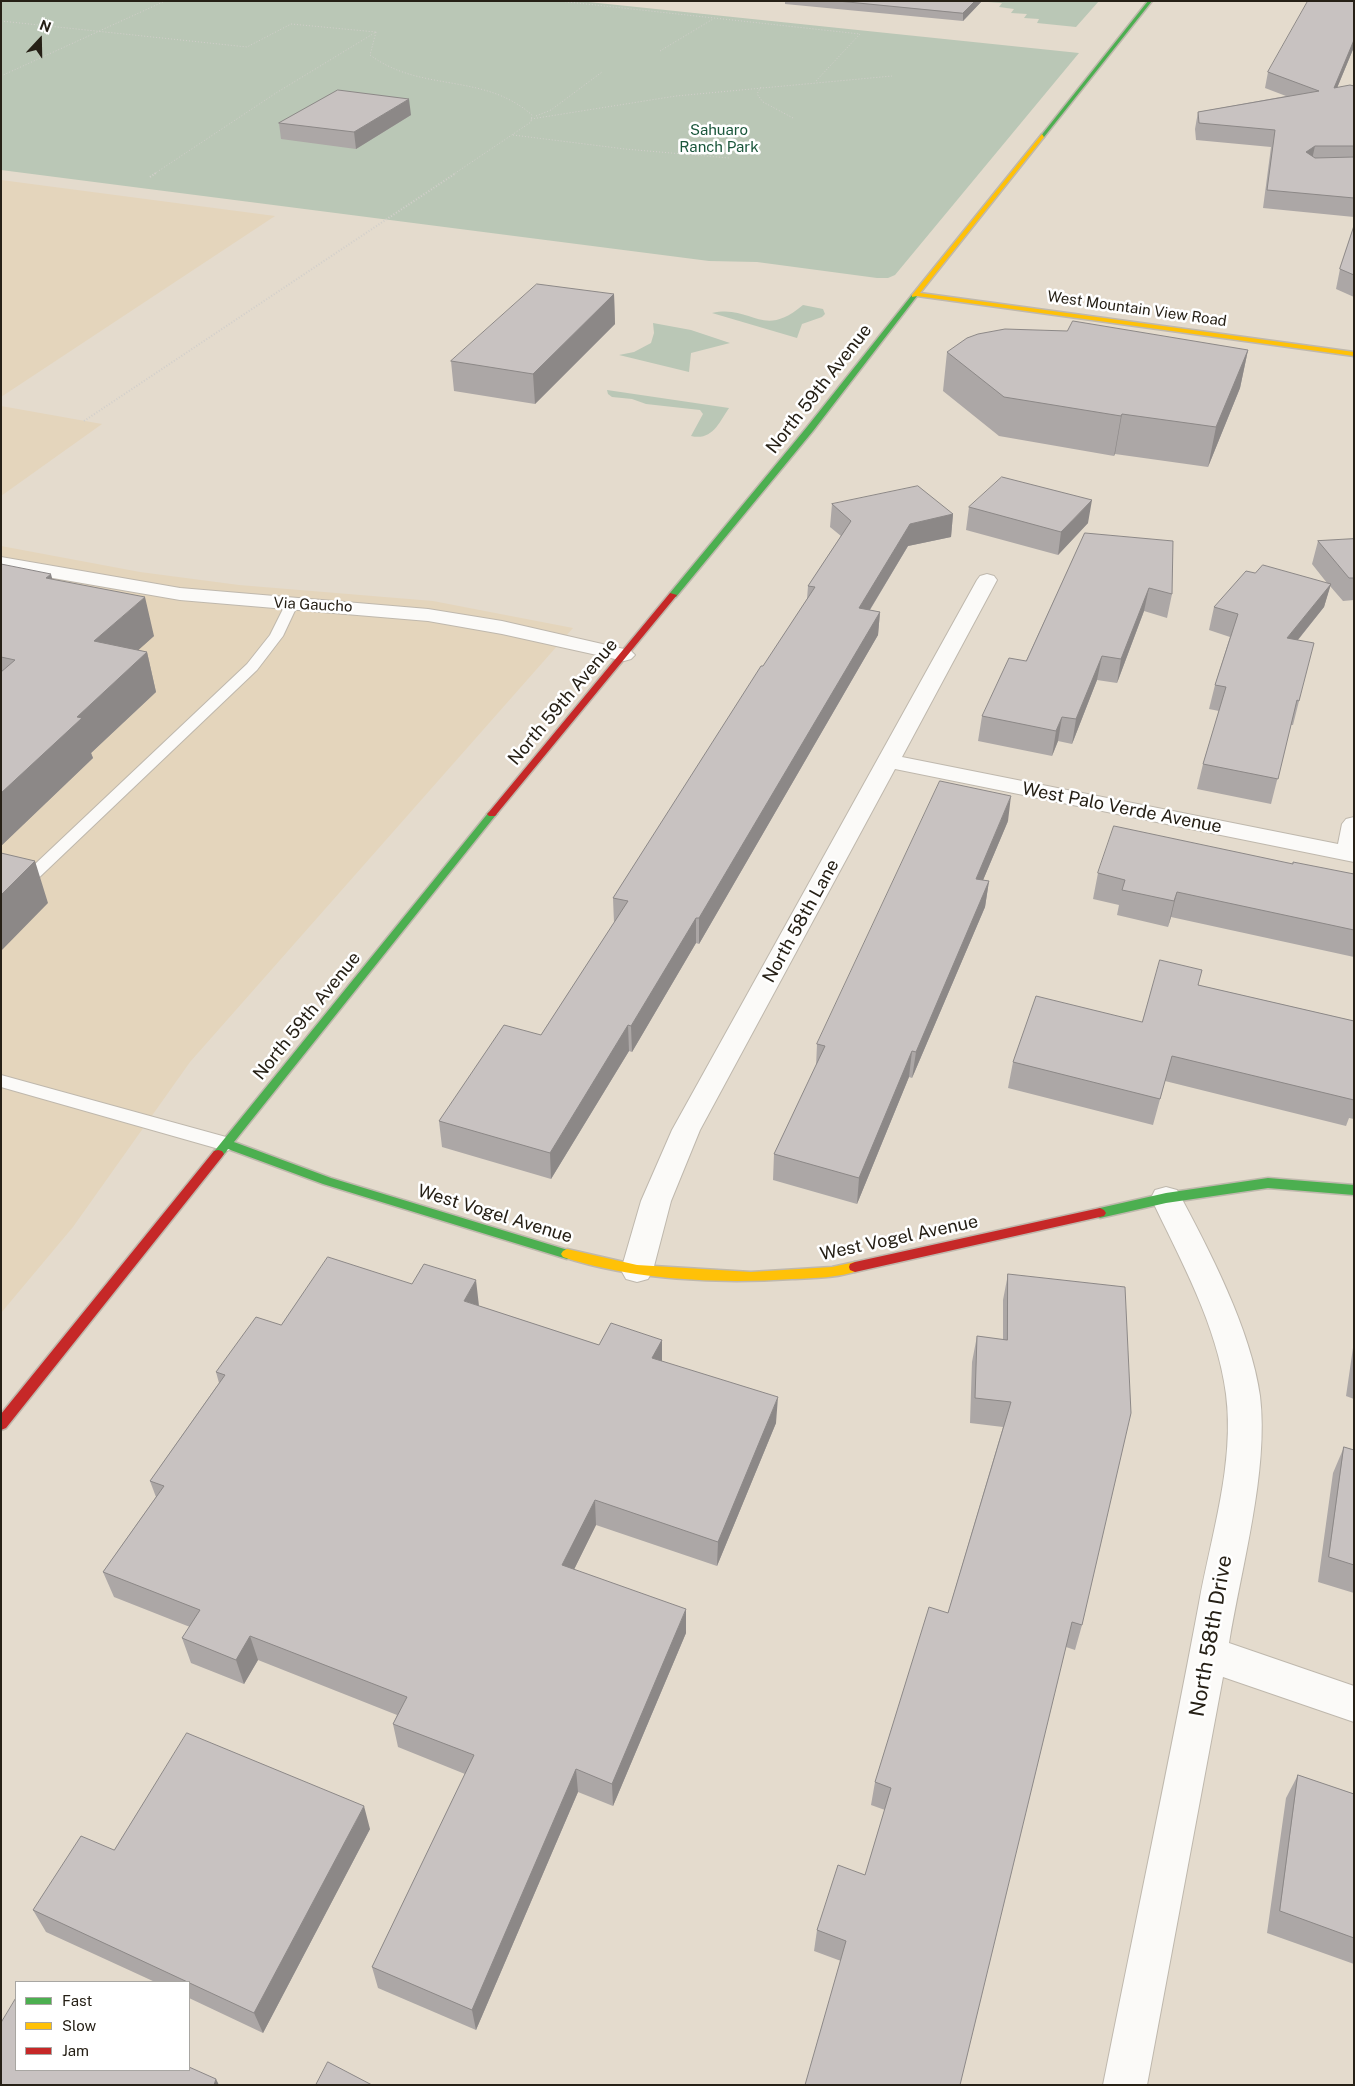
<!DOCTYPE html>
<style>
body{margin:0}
#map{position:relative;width:1355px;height:2086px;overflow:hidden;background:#e4dbcd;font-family:"Public Sans",sans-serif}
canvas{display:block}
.frame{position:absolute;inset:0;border:2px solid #262016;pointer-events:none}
.legend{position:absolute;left:15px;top:1981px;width:175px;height:90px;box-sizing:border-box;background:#fff;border:1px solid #a8a6a2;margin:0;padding:6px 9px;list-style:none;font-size:15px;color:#262016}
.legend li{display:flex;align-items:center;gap:10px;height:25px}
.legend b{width:25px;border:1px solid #a8a6a2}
.north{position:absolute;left:15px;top:15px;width:50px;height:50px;-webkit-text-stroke:4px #fff;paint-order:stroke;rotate:21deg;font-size:14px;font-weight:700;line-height:20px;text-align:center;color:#262016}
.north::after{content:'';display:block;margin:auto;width:18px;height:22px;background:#262016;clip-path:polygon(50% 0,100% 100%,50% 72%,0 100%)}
</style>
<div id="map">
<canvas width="1355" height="2086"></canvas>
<div class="frame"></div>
<ul class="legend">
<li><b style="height:6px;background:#4caf50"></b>Fast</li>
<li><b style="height:6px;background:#ffc107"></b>Slow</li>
<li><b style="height:6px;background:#c62828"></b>Jam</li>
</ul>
<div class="north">N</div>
</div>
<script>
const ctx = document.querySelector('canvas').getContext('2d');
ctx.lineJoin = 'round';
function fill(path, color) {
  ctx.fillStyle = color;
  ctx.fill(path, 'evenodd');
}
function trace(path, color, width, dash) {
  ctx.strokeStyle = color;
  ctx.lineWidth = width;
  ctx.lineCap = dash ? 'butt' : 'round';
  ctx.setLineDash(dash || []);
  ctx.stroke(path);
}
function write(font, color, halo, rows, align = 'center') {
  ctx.font = font + ' "Public Sans",sans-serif';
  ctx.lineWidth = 5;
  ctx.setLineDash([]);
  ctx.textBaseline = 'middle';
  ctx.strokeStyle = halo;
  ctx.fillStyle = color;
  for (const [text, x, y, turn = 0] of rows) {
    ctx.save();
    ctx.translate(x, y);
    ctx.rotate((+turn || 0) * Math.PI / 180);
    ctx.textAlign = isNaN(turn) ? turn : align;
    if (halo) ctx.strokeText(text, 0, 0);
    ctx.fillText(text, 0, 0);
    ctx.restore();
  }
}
fill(new Path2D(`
 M1,180L275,216L1,397Z
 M1,406L102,424L1,496Z
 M1,546L140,572L239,585L433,601L573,628L190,1062L73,1227L1,1313Z`), '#e4d5bc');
fill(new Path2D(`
 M1,1H579L1079,53L895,275L888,278H877L757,262L709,261L1,170Z
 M1099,1L1076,27L1037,23L1039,19L1024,18L1027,14L1011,13L1014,9L999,7L1002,3L988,2Z
 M803,305L823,309L825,314L822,317L802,324L797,338L712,313C752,304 762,340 803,305Z
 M653,323L691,330L730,343L691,353L689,372L619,355L634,352L651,343L654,333Z
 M607,390L729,408C719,423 712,441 691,436L703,414L700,410L646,404L632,399L612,397L608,394Z`), '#bac7b6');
const lane = new Path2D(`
 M292,600L298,604L283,636L257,670L27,889H15L13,886L15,883L247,664L270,635L287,601Z
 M1,1075L226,1137L233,1139L235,1144L233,1149L226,1151L1,1087Z`);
const street = new Path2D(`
 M1,557L180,588L428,609L502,621L624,649L631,651L635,655L631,659L624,661L502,634L428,621L180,600L1,569Z
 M987,574L994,576L997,580L902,757L1338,844L1342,824L1346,819L1354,817V862L895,769L700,1130L671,1201L653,1270L648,1279L637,1282L626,1279L621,1270L641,1201L672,1130L977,580L980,576Z
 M1166,1187L1177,1190C1209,1249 1251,1330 1260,1396C1269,1470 1241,1569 1229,1643L1354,1686V1722L1223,1677L1147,2085H1103C1135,1924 1169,1764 1199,1603C1211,1536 1235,1463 1226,1394C1217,1325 1181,1261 1151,1198L1155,1190Z`);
const fast = new Path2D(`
 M1148,1H1152L1044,137H1040Z
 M912,295L917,296L813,431L676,597H670V593L807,427Z
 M492,811L495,812L497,814L495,816L234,1142L331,1178L571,1251L573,1254L571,1257L567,1259L323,1184L228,1149C224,1155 221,1159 214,1157L212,1154L489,812Z
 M1268,1178L1354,1185V1195L1268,1188L1166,1203L1100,1218L1096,1216L1094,1213L1096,1210L1100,1208L1166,1193Z`);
const slow = new Path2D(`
 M1042,134L1044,137L920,293L1354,352V356L917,296L912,297V295Z
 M567,1249L637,1265L751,1272L832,1267L855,1262L860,1264L861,1267L860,1270C838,1278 815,1278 792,1279C719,1284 633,1280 563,1257L561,1254L563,1251Z`);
const jam = new Path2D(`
 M670,593L677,595L495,816H489L487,814L489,812Z
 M218,1150L222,1151L224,1154L222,1157L6,1428L1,1430V1414L214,1151Z
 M1100,1208L1104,1210L1106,1213L1104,1216L855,1272L850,1270L849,1267L850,1264L855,1262Z`);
trace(lane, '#bfb8ad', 2);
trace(street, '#bfb8ad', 2);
trace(fast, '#bfb8ad', 3);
trace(slow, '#bfb8ad', 3);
trace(jam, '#bfb8ad', 3);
trace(new Path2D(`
 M559,1L860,34L815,82
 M1,21L247,47L291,24L376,32L276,93L154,174
 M376,32L370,55C421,93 483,72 532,115L531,122L454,174
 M660,51L713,19
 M1,76L165,1
 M761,87L757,94L763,102L793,118
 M536,116L551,110L602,72
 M531,119L676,96L892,76
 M513,135L625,149L729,158`), '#d2cfcb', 1, [1, 2]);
trace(new Path2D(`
 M150,177L156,173
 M84,421L456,173`), '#d2cfcb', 2, [1, 2]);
fill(lane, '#fbfaf8');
fill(street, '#fbfaf8');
fill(fast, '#4caf50');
fill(slow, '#ffc107');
fill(jam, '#c62828');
fill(new Path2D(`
 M785,1H982L963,21L785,4Z
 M1354,1V47L1337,88L1354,86V217L1263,208L1271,147L1196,140L1195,129L1198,112L1286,96L1265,88L1268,72Z
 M411,115L356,149L281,139L279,123Z
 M1354,226V297L1336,289L1340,269Z
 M614,294L615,324L535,404L454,391L451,361Z
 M1248,350L1240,388L1208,467L1115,454L1114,456L999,436L943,391L947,352Z
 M832,504L953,514L951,537L908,546L870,610L880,612L878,635L699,944L696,943L632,1052L629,1051L551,1179L442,1147L439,1121L541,1035L614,923L613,898L807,599L808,586L841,536L830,527Z
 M969,507L1088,523L1058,555L966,530Z
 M1085,533L1172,594L1167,618L1144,611L1117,683L1097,680L1072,744L1058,741L1052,756L978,741L982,716L1026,661Z
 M1354,539V600L1343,601L1330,586L1324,607L1298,640L1299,701L1293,725H1291L1271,804L1197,789L1203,764L1219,711L1209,709L1215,685L1230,637L1209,630L1214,607L1255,573L1327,583L1312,564L1318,541Z
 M1,564L53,580L154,636L138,650L147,652L156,692L91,753L93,758L1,846Z
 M1008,821L983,880L989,881L985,907L912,1078L909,1077L857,1204L773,1180L774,1154L816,1067L817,1044Z
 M1292,864L1354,874V957L1171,917L1168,927L1117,915L1119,905L1093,899L1098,873Z
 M1198,985L1354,1021V1119L1349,1118L1346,1126L1165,1081L1153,1125L1008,1088L1013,1062L1142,1022Z
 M1008,1274L1082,1625L1075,1650L1066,1647L841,1961L814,1951L817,1930L865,1875L885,1810L871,1805L875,1782L948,1613L1003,1427L970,1423L972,1362L977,1336L1003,1340V1300Z
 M479,1306L599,1345L662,1340V1361L776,1423L717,1566L596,1525L574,1569L686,1633L613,1806L578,1792L476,2030L378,1988L372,1967L465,1774L398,1747L393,1724L397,1715L258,1660L244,1684L191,1663L182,1638L190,1627L114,1597L103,1572L156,1497L150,1481L219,1383L216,1372L281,1325Z
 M1354,1341V1399L1346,1396Z
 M1344,1447L1354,1450V1593L1318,1582L1333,1473Z
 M1298,1775L1354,1794V1964L1267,1933L1286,1798Z
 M370,1829L263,2033L189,1998V1982H155L46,1932L33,1910L114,1850Z`), '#aca7a6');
fill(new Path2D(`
 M975,1H982L963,21V13Z
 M1354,40V47L1330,105L1334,88Z
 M409,99L411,115L356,149L354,132Z
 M1315,146L1311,164L1306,152Z
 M614,294L615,324L535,404L533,374Z
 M1248,350L1240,388L1208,467L1216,427Z
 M1122,414L1115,454L1114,456L1121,416Z
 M1092,500L1088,523L1058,555L1061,532Z
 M953,514L951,537L908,546L857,631L859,608L910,524Z
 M51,574L61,613L46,578Z
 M1331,584L1324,607L1280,662L1287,638Z
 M1149,588L1144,611L1117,683L1121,659Z
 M145,597L154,636L104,681L94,641Z
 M880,612L878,635L699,944V918Z
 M147,652L156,692L91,753L93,758L1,846V793L77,717Z
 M1102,656L1097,680L1072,744L1076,719Z
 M1062,717L1058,741L1052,756L1056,731Z
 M1011,796L1008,821L973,904L976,879Z
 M35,861L48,903L1,951V895Z
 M989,881L985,907L912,1078L916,1052Z
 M1177,892L1171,917L1168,927L1174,901Z
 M696,918V943L632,1052L631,1026Z
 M628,1025L629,1051L551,1179L550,1153Z
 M912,1051L909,1077L857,1204L859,1178Z
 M476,1280L479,1306L464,1301Z
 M662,1340V1365L652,1358Z
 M778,1397L776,1423L717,1566L718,1542Z
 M595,1500L596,1525L564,1590L562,1565Z
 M686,1609V1633L613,1806L612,1784Z
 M250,1636L258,1660L244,1684L236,1660Z
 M576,1769L578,1792L476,2030L472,2010Z
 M364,1806L370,1829L263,2033L254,2013Z
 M216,2079L219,2085H214Z`), '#8c8887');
const building = new Path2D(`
 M838,1H975L963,13Z
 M1308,1H1354V40L1334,88L1350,85L1354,86V146H1315L1306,152L1315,158L1354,157V198L1267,190L1275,130L1199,123L1198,112L1319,91L1268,72Z
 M338,90L409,99L354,132L279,123Z
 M1354,226V275L1340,269Z
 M537,284L614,294L533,374L451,361Z
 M1073,321L1248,350L1216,427L1122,414L1121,416L1004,397L947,352L967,338L978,334L1005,329L1067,331Z
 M1002,477L1092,500L1061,532L969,507Z
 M918,486L953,514L910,524L859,608L880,612L699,918H696L631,1026L628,1025L550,1153L439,1121L504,1025L541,1035L628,901L613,898L761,666H763L815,587L808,586L851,521L832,504Z
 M1085,533L1173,541L1172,594L1149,588L1121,659L1102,656L1076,719L1062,717L1056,731L982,716L1009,658L1026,661Z
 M1354,539V578H1349L1318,541Z
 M1,564L51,574L46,578L145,597L94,641L147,652L77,717L82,718L1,793V672L15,660L1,657Z
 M1263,565L1331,584L1287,638L1314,643L1299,701L1297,700L1278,779L1203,764L1226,687L1215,685L1238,614L1214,607L1246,571L1255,573Z
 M940,781L1011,796L976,879L989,881L916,1052L912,1051L859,1178L774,1154L825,1046L817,1044Z
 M1114,826L1293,864V862L1354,874V930L1177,892L1174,901L1122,890L1125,880L1098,873Z
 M1,853L35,861L1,895Z
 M1160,960L1202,970L1198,985L1354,1021V1100L1172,1056L1160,1099L1013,1062L1036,996L1142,1022Z
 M328,1257L412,1284L424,1264L476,1280L464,1301L599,1345L611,1323L662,1340L652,1358L778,1397L718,1542L595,1500L562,1565L686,1609L612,1784L576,1769L472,2010L372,1967L474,1755L393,1724L407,1697L250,1636L236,1660L182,1638L200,1610L103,1572L164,1486L150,1481L225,1375L216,1372L256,1317L281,1325Z
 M1008,1274L1125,1287L1131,1413L1082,1625L1072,1622L960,2085H805L846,1941L817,1930L838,1865L865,1875L891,1788L875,1782L929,1607L948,1613L1011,1402L975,1398L977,1336L1007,1340Z
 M1344,1447L1354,1450V1565L1329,1557Z
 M187,1733L364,1806L254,2013L33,1910L81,1836L114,1850Z
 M1298,1775L1354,1794V1938L1280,1911Z
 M16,1998V2070H189V2067L216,2079L214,2085H1V2023Z
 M328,2062L372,2085H316Z`);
fill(building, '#c8c2c1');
trace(building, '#8c8887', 1);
write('15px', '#1b573c', '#fff', [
 ["Sahuaro",719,130],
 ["Ranch Park",719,147]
]);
write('15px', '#262016', '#fff', [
 ["West Mountain View Road",1137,309,8],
 ["Via Gaucho",313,605,3]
]);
write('18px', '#262016', '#fff', [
 ["North 59th Avenue",819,389,-52],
 ["North 59th Avenue",563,702,-50],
 ["West Palo Verde Avenue",1122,808,11],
 ["North 58th Lane",801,921,-61],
 ["North 59th Avenue",307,1016,-51],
 ["West Vogel Avenue",495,1214,17],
 ["West Vogel Avenue",899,1238,-12]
]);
write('21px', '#262016', '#fff', [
 ["North 58th Drive",1211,1636,-80]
]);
</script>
